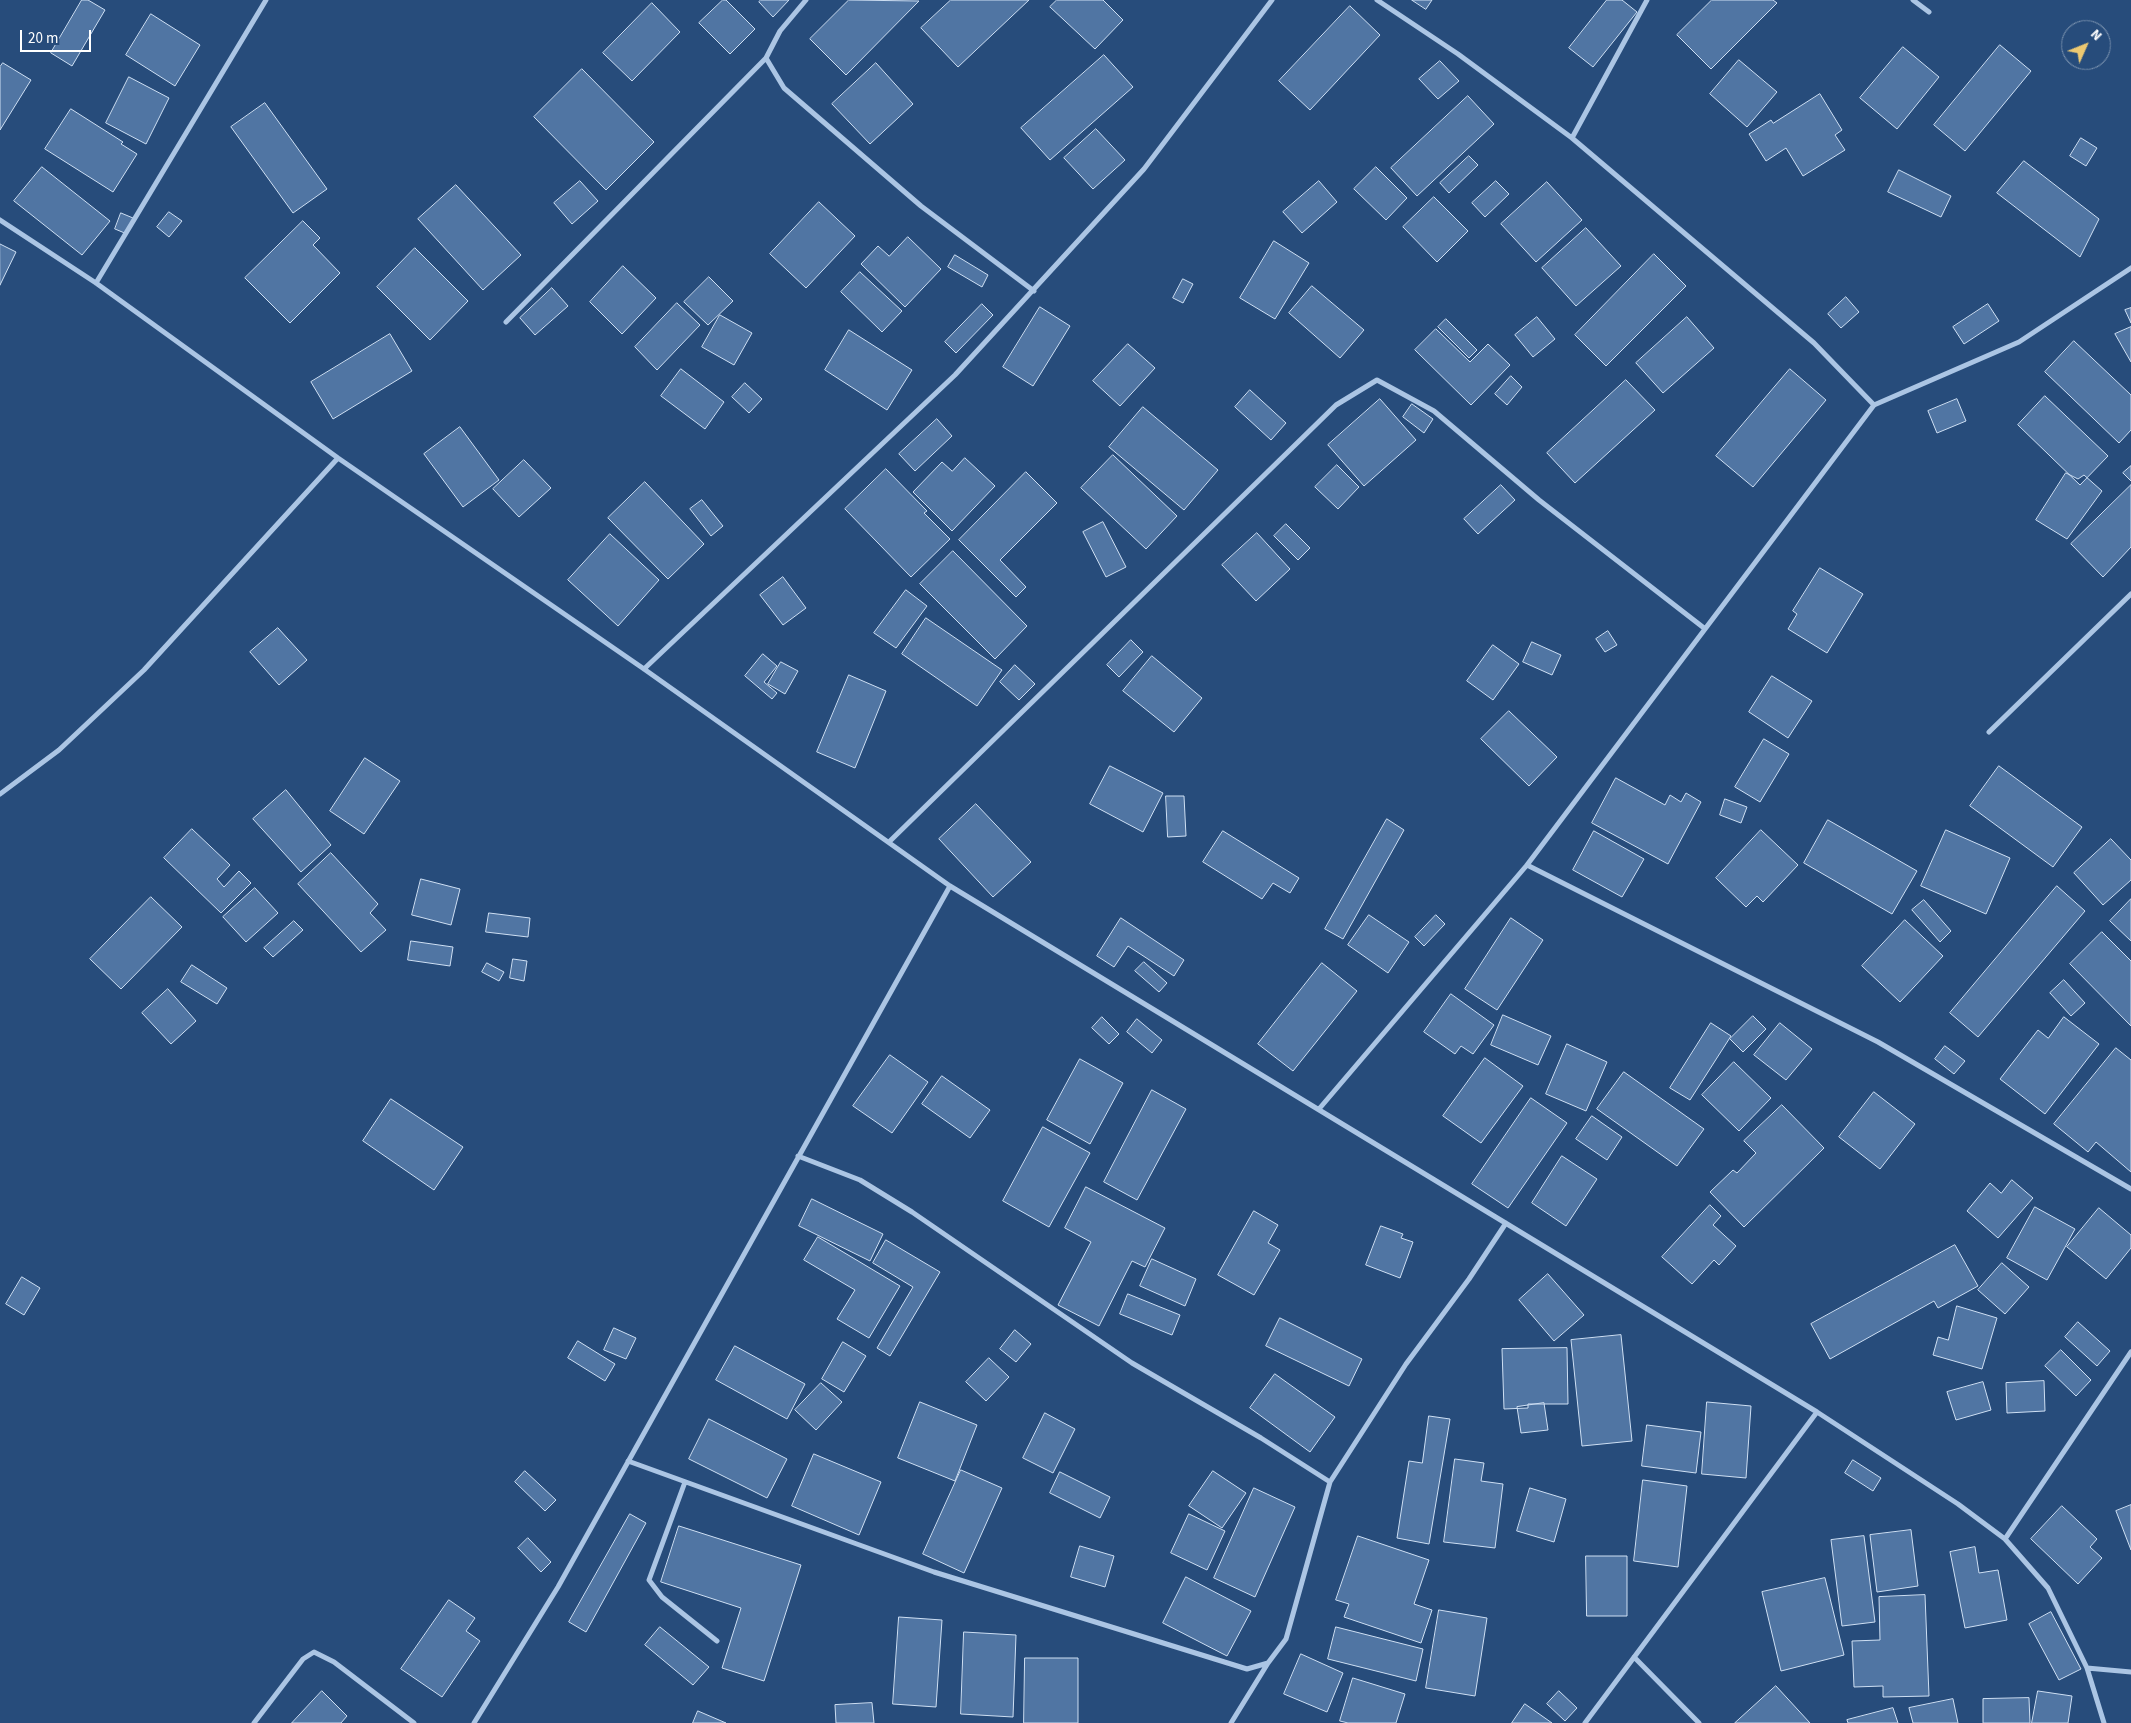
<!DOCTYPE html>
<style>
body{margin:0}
#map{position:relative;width:2131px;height:1723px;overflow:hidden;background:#274c7b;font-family:"Source Sans 3",sans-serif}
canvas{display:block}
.north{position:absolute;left:2061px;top:20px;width:50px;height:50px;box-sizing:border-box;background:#274c7b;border:1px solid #7d94b0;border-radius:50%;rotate:46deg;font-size:14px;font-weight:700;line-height:20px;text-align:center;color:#fff}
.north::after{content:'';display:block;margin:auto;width:18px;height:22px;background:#ecc871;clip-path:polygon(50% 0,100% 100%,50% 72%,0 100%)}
.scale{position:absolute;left:20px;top:30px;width:71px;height:22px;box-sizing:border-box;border:2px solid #fff;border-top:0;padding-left:6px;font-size:15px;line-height:18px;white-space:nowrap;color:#fff;-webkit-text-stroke:4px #274c7b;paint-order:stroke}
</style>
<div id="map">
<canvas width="2131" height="1723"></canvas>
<div class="north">N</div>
<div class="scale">20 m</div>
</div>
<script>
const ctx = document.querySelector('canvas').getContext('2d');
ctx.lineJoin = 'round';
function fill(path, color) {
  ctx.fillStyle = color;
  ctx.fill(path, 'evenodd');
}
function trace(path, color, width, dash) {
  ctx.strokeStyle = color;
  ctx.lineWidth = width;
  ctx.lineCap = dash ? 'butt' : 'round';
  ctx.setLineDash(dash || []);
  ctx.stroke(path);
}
const building = new Path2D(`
 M82,0H88L105,10L72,66L51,53Z
 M723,0H726L755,29L730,54L699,23Z
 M761,0H789L773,17L759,2Z
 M849,0L919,1L846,75L810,39Z
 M951,0H1029L958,67L921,28Z
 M1057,0H1103L1123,20L1095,49L1050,7Z
 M1412,0H1432L1426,9Z
 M1607,0H1622L1637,12L1593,67L1569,48Z
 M1712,0H1773L1777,3L1711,69L1677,35Z
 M652,3L680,32L632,81L603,53Z
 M1350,6L1380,35L1310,110L1279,81Z
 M151,14L200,45L175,86L126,55Z
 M2000,45L2031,71L1965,151L1934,125Z
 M1903,47L1939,77L1897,129L1860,98Z
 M1104,55L1133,87L1050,160L1021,128Z
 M1739,60L1777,92L1747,127L1710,94Z
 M1440,61L1459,81L1438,99L1419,79Z
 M3,63L31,80L0,130V67Z
 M876,63L913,104L870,144L832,104Z
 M582,69L654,142L606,190L534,117Z
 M129,77L169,98L146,144L106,123Z
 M1820,94L1842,130L1835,135L1845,150L1803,176L1786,148L1766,161L1749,134L1771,120L1773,123Z
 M1468,96L1494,124L1417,196L1391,168Z
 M265,103L327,189L293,213L231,127Z
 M71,109L123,142L121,144L137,154L113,192L45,149Z
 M1096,129L1125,160L1093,189L1064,158Z
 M2081,138L2097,148L2086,166L2070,156Z
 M1469,156L1478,165L1449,193L1440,183Z
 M2024,161L2099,219L2080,257L1997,193Z
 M42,167L110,221L82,255L14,201Z
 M1376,167L1407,198L1386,220L1354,189Z
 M1899,170L1951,196L1941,217L1888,192Z
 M580,181L598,201L572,224L554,203Z
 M1319,181L1337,202L1302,233L1283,212Z
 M1496,181L1509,194L1485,217L1472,203Z
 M1547,182L1582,220L1536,262L1501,224Z
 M456,185L521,255L483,290L418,219Z
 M1434,197L1468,231L1437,262L1403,227Z
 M819,202L855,236L806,288L770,254Z
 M169,212L182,221L169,237L157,227Z
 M121,213L133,218L127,234L115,229Z
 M303,221L320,238L313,245L340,273L290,323L245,278Z
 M1586,228L1621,266L1576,306L1542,268Z
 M908,237L941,269L905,307L861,264L878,246L889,256Z
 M1274,241L1309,263L1275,319L1240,298Z
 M0,244L16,252L0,285Z
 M415,248L468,301L430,340L377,287Z
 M1654,254L1686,286L1606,366L1575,335Z
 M955,255L988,275L982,287L948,267Z
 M623,266L656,298L622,334L590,302Z
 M860,272L902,311L882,332L841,292Z
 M709,277L733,301L708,325L684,302Z
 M1183,279L1193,284L1183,303L1173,298Z
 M1312,286L1364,330L1340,358L1289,313Z
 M552,288L568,306L535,335L520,318Z
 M1846,297L1859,312L1841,328L1828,314Z
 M677,303L700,325L657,370L635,347Z
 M982,304L993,315L956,353L945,342Z
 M1988,304L1999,321L1964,344L1953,327Z
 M1040,307L1070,326L1033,386L1003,367Z
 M2131,308V323L2125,310Z
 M720,315L752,333L734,365L702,347Z
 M1537,317L1555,339L1533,357L1515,335Z
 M1687,317L1714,348L1663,393L1636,363Z
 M1446,319L1477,350L1469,358L1438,327Z
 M2131,327V362L2115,334Z
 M1436,329L1470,362L1488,344L1510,365L1471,405L1415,350Z
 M849,330L912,370L887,410L825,370Z
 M390,334L412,371L333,419L311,382Z
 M2074,341L2131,395V430L2119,443L2045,372Z
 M1128,344L1155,368L1120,406L1093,381Z
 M681,369L724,402L705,429L661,396Z
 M1790,369L1826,400L1753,487L1716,456Z
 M1511,376L1522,387L1507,405L1495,394Z
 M1626,380L1655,410L1575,483L1547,453Z
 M745,383L762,399L749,413L732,397Z
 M1250,390L1286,423L1271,440L1235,407Z
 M2045,396L2108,456L2080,485L2018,425Z
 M1380,399L1416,440L1364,486L1328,445Z
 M1957,399L1966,421L1937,433L1928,411Z
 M1412,404L1433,419L1424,433L1403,417Z
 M1143,407L1218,470L1184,510L1109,447Z
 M937,419L952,436L915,471L899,454Z
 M460,427L499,480L463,507L424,454Z
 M1113,455L1177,516L1146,549L1081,488Z
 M965,458L995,486L952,531L913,492L942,462L952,471Z
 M524,460L551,488L519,517L493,489Z
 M1337,465L1359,487L1338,509L1315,487Z
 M2131,466V481L2123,473Z
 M886,469L927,511L924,513L950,539L911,577L845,509Z
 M1026,472L1057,503L1000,560L1026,587L1016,597L959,540Z
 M2066,473L2078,479L2084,475L2102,491L2067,539L2036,520Z
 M645,482L704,544L668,579L608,518Z
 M1501,485L1515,500L1478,534L1464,519Z
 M2131,485V547L2103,577L2071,544Z
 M702,500L723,526L711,536L690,509Z
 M1103,522L1126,567L1106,577L1083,532Z
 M1286,524L1310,548L1298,560L1274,536Z
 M1257,533L1290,569L1256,601L1222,565Z
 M610,534L659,580L618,626L568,580Z
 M953,551L1027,626L995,659L920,584Z
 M1820,568L1863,594L1827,653L1788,629L1797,614L1793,611Z
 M783,577L806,608L783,625L760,595Z
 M906,590L927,606L896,648L874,633Z
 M926,618L1002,670L977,706L902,654Z
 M278,628L307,660L279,685L250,652Z
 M1608,631L1617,645L1605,652L1596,639Z
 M1131,640L1143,652L1119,677L1107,665Z
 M1532,642L1561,655L1552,675L1523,662Z
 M1493,645L1519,664L1493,700L1467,681Z
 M763,654L777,666L764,682L777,693L772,699L745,676Z
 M1152,656L1202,698L1174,732L1123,691Z
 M781,662L798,671L785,694L768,684Z
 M1015,665L1035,684L1019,700L1000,682Z
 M849,675L886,691L855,768L817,752Z
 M1772,676L1812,701L1788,738L1749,712Z
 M1509,711L1557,757L1529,786L1481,739Z
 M1764,739L1789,754L1760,802L1735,787Z
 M365,758L400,781L364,834L330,811Z
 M1110,766L1163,793L1143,832L1090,804Z
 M1999,766L2082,827L2053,867L1970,806Z
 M1616,778L1665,805L1670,795L1681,802L1686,793L1701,802L1668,864L1592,823Z
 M286,790L331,845L301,872L253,819Z
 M1166,796H1184L1186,836L1168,837Z
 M1725,799L1747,807L1741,823L1720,815Z
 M976,804L1031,862L993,897L939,839Z
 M1387,819L1404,830L1343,939L1325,929Z
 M1828,820L1917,871L1892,914L1804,863Z
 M192,829L230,865L217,879L224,887L239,871L251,883L221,913L164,858Z
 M1761,830L1798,865L1763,902L1757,896L1746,907L1716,878Z
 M1946,830L2010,858L1986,914L1921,886Z
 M1223,831L1299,878L1290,893L1273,883L1262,899L1203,862Z
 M1594,831L1644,859L1622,897L1573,870Z
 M2111,839L2131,860V880L2103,905L2074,873Z
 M331,853L378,904L370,913L386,930L361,952L298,884Z
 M421,879L460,889L451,925L412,915Z
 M2057,886L2085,911L1978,1037L1950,1013Z
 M255,888L278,913L246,942L223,917Z
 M151,897L182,927L121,989L90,959Z
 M2131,899V941L2110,921Z
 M1924,900L1951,931L1940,942L1912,910Z
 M489,913L530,918L528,937L486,932Z
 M1369,915L1409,942L1388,973L1348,945Z
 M1436,915L1445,924L1424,946L1415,937Z
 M1121,918L1184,960L1174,976L1128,946L1114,967L1097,956Z
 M1511,918L1543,940L1497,1010L1465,989Z
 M1905,920L1943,956L1900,1002L1862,966Z
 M294,921L303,930L273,957L264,948Z
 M2102,932L2131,961V1026L2070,964Z
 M411,941L453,947L450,966L408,960Z
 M513,959L527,961L524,981L510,978Z
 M1144,962L1167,983L1159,992L1135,971Z
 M487,963L504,972L499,981L482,972Z
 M1322,963L1357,991L1293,1071L1258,1044Z
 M192,965L227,988L217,1004L181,982Z
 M2064,980L2085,1003L2071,1016L2050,993Z
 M168,989L196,1021L171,1044L142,1013Z
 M1451,994L1494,1025L1473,1054L1461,1046L1455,1054L1424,1032Z
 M1503,1015L1551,1036L1538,1065L1491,1045Z
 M1753,1016L1766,1029L1743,1052L1730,1039Z
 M1102,1017L1119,1034L1109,1044L1092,1028Z
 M2064,1017L2099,1044L2045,1114L2000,1079L2038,1030L2048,1038Z
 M1137,1019L1162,1040L1152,1053L1127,1032Z
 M1711,1023L1731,1036L1690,1100L1670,1088Z
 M1780,1023L1812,1049L1786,1080L1754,1055Z
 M1567,1044L1607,1062L1586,1111L1546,1094Z
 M1945,1046L1965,1061L1954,1074L1935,1059Z
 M2116,1048L2131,1060V1172L2096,1142L2088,1152L2054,1124Z
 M890,1055L928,1082L892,1133L853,1106Z
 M1485,1058L1523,1086L1481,1143L1443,1116Z
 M1080,1059L1123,1083L1090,1144L1047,1120Z
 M1734,1062L1771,1098L1739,1131L1702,1095Z
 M1624,1072L1704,1129L1677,1166L1597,1109Z
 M942,1076L990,1110L970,1138L922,1104Z
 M1152,1090L1186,1109L1137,1200L1104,1182Z
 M1874,1092L1915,1124L1880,1169L1839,1137Z
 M1531,1098L1567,1123L1508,1208L1472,1184Z
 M391,1099L463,1147L434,1190L363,1141Z
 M1782,1105L1824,1148L1744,1227L1710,1192L1733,1170L1737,1173L1756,1153L1744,1141Z
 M1592,1116L1622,1137L1607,1160L1576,1139Z
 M1043,1127L1090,1153L1049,1227L1003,1201Z
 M1562,1156L1597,1179L1566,1226L1532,1203Z
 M2012,1180L2033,1198L1998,1238L1967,1211L1990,1183L2001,1193Z
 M1086,1187L1165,1228L1145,1267L1132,1261L1099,1326L1058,1305L1091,1242L1065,1228Z
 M812,1199L883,1234L870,1261L799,1226Z
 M1710,1205L1721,1216L1713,1225L1736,1246L1719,1265L1714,1260L1692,1284L1662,1257Z
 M2035,1207L2075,1229L2047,1280L2007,1258Z
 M2099,1208L2131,1235V1248L2106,1279L2067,1247Z
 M1254,1211L1278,1225L1268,1243L1280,1250L1254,1295L1218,1275Z
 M1381,1226L1403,1234L1401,1238L1413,1242L1400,1278L1366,1265Z
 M818,1237L900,1286L869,1338L837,1319L855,1290L804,1260Z
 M886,1240L940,1272L890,1356L877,1348L913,1287L873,1263Z
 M1955,1245L1978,1286L1938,1308L1934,1301L1830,1359L1811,1324Z
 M1152,1259L1196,1279L1185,1306L1140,1286Z
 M2002,1263L2029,1287L2005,1314L1978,1290Z
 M1548,1274L1584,1315L1554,1341L1519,1300Z
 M22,1277L40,1288L24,1315L6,1304Z
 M1128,1294L1180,1315L1172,1335L1120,1314Z
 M1957,1306L1997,1318L1982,1369L1933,1355L1938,1337L1948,1340Z
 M1280,1318L1362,1359L1349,1386L1266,1346Z
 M2078,1322L2110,1351L2097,1366L2065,1337Z
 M614,1328L636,1338L626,1359L604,1350Z
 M1015,1330L1031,1344L1016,1362L1000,1349Z
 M1621,1335L1632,1441L1582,1446L1571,1340Z
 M578,1341L615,1364L605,1381L568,1358Z
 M843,1342L866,1356L844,1392L822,1379Z
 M735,1346L805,1384L787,1419L716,1380Z
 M1567,1348L1568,1404H1528V1408L1504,1409L1502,1349Z
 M2061,1350L2091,1380L2076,1396L2045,1366Z
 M989,1358L1009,1377L986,1401L966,1382Z
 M1275,1374L1335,1417L1310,1452L1250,1408Z
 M2044,1381L2045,1411L2007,1413L2006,1383Z
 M1983,1382L1991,1410L1956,1420L1947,1392Z
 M821,1383L842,1402L816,1430L795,1410Z
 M920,1402L977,1425L955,1481L898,1458Z
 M1707,1402L1751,1406L1746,1478L1702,1474Z
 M1544,1403L1548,1430L1521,1433L1517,1407Z
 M1045,1413L1075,1429L1053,1473L1023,1458Z
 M1429,1416L1450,1419L1429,1544L1397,1538L1409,1461L1422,1463Z
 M709,1419L787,1459L767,1498L689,1459Z
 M1647,1425L1701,1432L1696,1473L1642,1466Z
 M814,1454L881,1482L859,1535L792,1506Z
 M1455,1459L1484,1463L1481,1481L1503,1484L1495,1548L1444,1542Z
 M1853,1460L1881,1478L1873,1491L1845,1473Z
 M961,1470L1002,1488L964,1573L923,1554Z
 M525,1471L556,1500L545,1511L515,1482Z
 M1213,1471L1246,1493L1222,1528L1189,1506Z
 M1060,1472L1110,1497L1100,1518L1050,1493Z
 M1643,1480L1687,1486L1678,1567L1634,1561Z
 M1254,1488L1295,1507L1255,1597L1214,1578Z
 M1530,1488L1566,1499L1554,1542L1517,1531Z
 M2131,1505V1550L2116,1511Z
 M2062,1506L2097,1539L2090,1547L2102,1558L2078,1584L2031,1539Z
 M630,1514L646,1523L586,1632L569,1622Z
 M1189,1514L1225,1531L1207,1570L1171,1553Z
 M679,1526L801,1565L764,1681L722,1668L741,1608L661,1582Z
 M1911,1530L1918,1586L1877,1592L1870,1535Z
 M1358,1536L1429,1560L1414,1604L1432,1610L1421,1643L1344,1617L1349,1604L1336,1600Z
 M1864,1536L1875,1622L1842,1626L1831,1540Z
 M528,1538L551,1562L541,1572L518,1548Z
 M1080,1546L1114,1556L1105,1587L1071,1577Z
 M1975,1547L1979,1573L1998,1570L2007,1620L1965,1628L1950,1552Z
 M1586,1556H1627V1616H1587Z
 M1186,1577L1251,1611L1227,1656L1163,1623Z
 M1825,1578L1844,1655L1781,1671L1762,1592Z
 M1925,1595L1929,1696L1883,1697V1686L1854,1687L1852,1641L1880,1640L1879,1597Z
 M449,1600L475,1618L466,1631L480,1641L442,1697L401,1669Z
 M1439,1610L1487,1618L1475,1696L1426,1688Z
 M2051,1612L2081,1669L2059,1680L2029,1624Z
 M899,1617L942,1620L936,1707L893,1704Z
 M660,1627L709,1667L693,1685L645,1645Z
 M1336,1627L1423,1649L1416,1681L1328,1659Z
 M964,1632L1016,1635L1013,1717L961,1714Z
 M1301,1654L1343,1673L1327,1712L1284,1694Z
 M1025,1658H1078V1723H1024Z
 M1353,1678L1405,1694L1396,1723H1348L1340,1721Z
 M1776,1686L1810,1723H1735Z
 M322,1691L347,1716L341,1723H292Z
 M1559,1691L1577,1708L1565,1721L1547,1704Z
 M2038,1691L2072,1696L2068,1723H2032Z
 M2029,1698L2030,1723H1983V1699Z
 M1953,1699L1958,1723H1913L1909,1708Z
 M872,1703L874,1723H836L835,1705Z
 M1525,1704L1552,1723H1512Z
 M1893,1708L1898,1723H1848L1847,1720Z
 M698,1711L726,1723H693Z`);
fill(building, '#5075a3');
trace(building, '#cedff3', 1);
trace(new Path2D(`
 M806,0L780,31L766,58L784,88L921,206L1034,291
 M1377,0L1458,54L1572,138L1814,343L1874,405
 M1913,0L1929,12
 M1572,138L1647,0
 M0,220L96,283L338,458L644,669L950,886L1817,1412L1958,1504L2005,1539L2048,1588L2087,1668L2104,1723
 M96,283L266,0
 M506,322L766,58
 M644,669L955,375L1144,169L1272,0
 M1989,732L2131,594
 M0,794L59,750L144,670L338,458
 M889,842L1336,405L1377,380L1434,411L1539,500L1704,628
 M1527,865L1878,1042L2131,1189
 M1319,1109L1527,865L1874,405L2019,342L2131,268
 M628,1461L934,1572L1247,1669L1268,1663L1286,1639L1330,1482L1261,1438L1132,1363L912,1212L860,1180L798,1156
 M685,1482L649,1580L662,1597L717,1641
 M1330,1482L1406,1364L1469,1279L1506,1223
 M2005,1539L2131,1352
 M1634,1657L1699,1723
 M2087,1668L2131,1672
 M254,1723L303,1659L314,1652L334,1662L414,1723
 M474,1723L558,1587L950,886
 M1231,1723L1268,1663
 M1585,1723L1817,1412`), '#abc5e4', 5);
</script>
